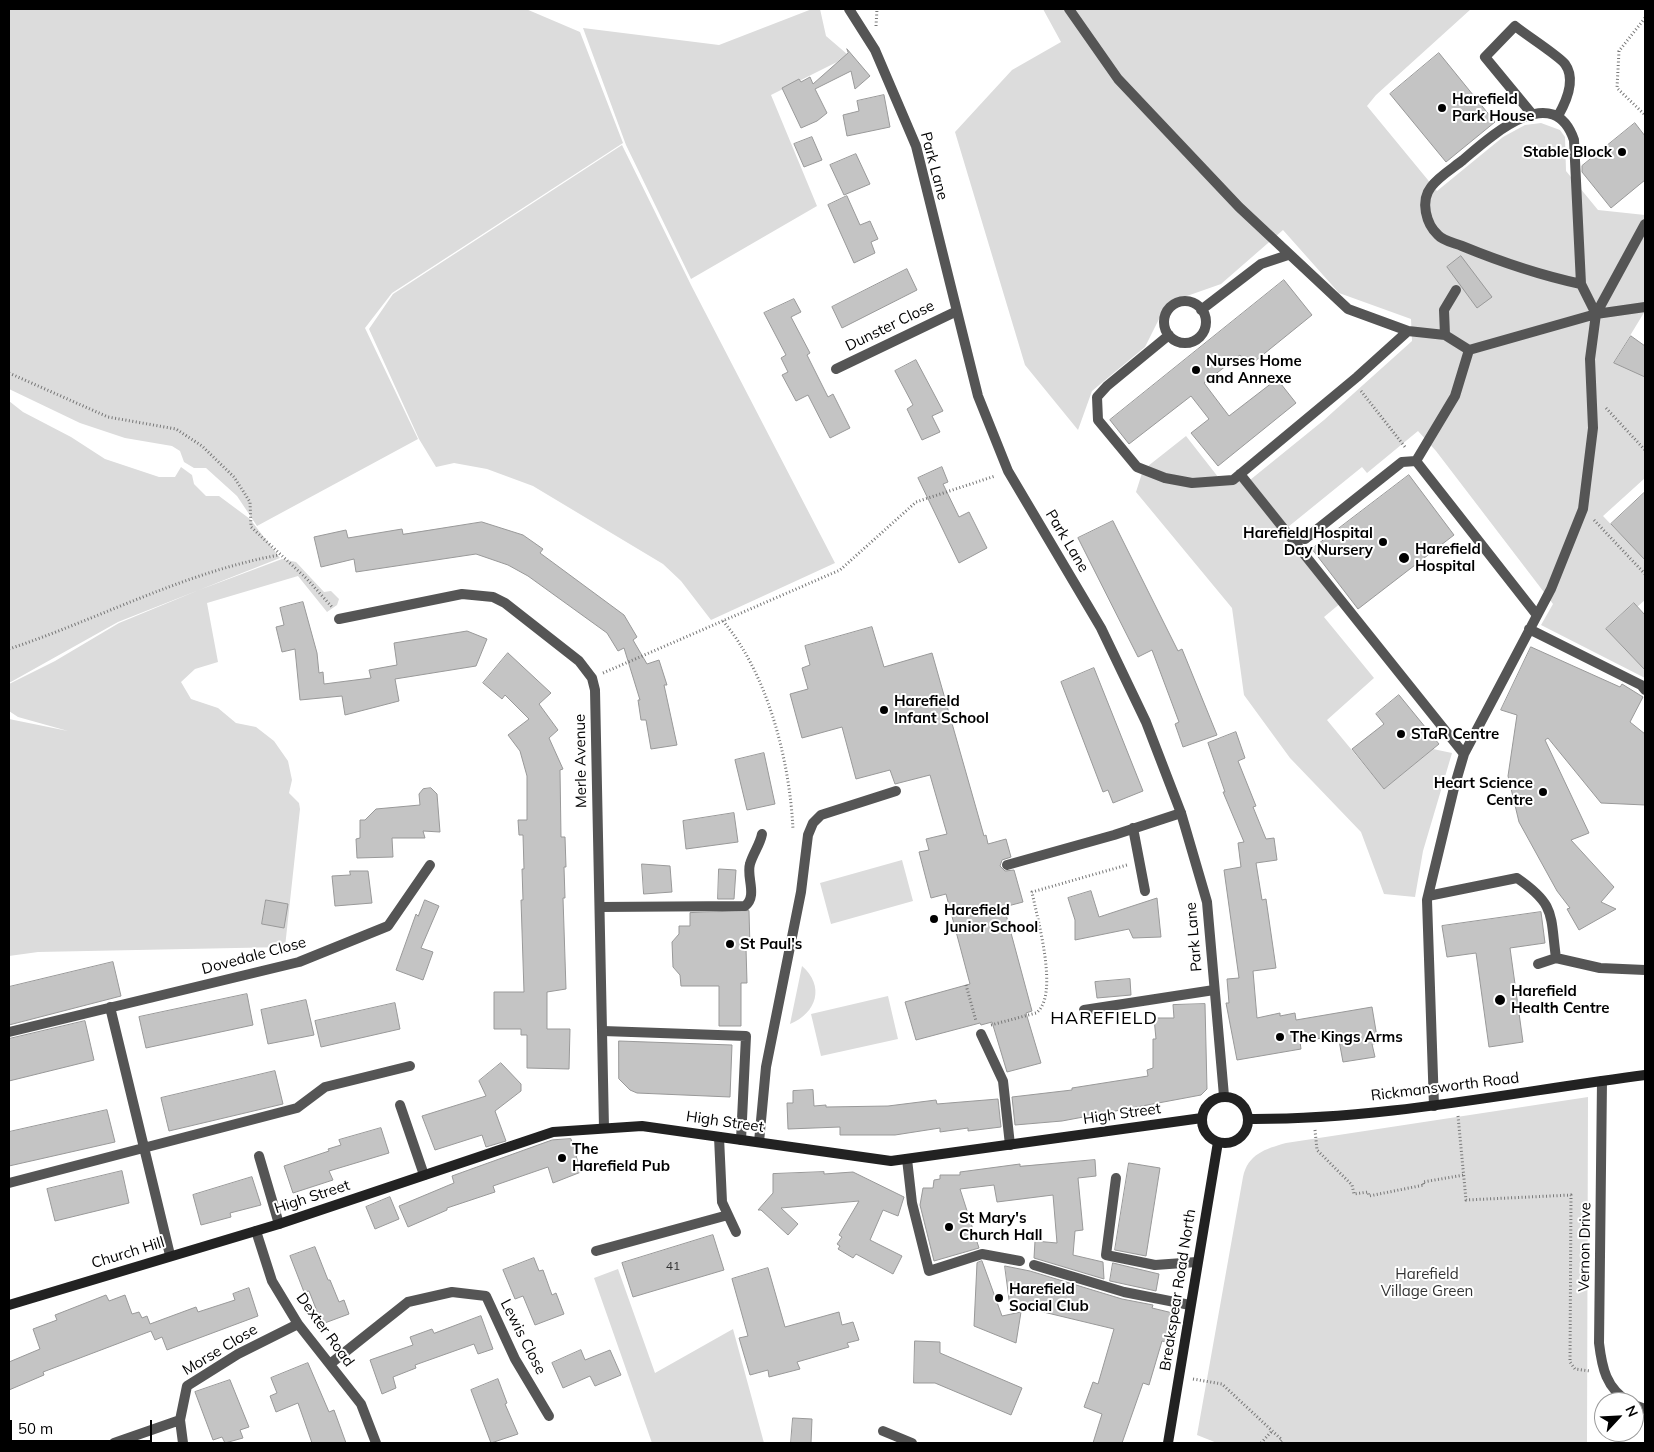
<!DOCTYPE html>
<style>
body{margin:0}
#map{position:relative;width:1654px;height:1452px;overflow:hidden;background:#fff;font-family:Mulish,sans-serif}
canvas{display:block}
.frame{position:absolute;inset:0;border:10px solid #000;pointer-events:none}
.north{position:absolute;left:1594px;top:1392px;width:50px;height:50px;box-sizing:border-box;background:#fff;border:1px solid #999;border-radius:50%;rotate:65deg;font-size:14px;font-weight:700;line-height:20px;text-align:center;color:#000}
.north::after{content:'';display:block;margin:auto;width:18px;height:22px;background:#000;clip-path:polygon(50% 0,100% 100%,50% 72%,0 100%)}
.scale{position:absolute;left:10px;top:1420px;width:142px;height:22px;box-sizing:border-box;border:2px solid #000;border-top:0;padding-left:6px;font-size:15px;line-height:18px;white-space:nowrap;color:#000;-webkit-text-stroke:4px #fff;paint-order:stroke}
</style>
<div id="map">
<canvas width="1654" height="1452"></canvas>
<div class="frame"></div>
<div class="north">N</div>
<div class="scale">50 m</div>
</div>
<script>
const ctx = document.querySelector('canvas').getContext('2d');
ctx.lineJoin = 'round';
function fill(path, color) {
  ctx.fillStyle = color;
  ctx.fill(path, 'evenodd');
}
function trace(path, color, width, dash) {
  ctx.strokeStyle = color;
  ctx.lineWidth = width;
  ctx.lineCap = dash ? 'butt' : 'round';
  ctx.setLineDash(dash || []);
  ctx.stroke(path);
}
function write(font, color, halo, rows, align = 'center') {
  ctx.font = font + ' Mulish,sans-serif';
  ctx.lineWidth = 4;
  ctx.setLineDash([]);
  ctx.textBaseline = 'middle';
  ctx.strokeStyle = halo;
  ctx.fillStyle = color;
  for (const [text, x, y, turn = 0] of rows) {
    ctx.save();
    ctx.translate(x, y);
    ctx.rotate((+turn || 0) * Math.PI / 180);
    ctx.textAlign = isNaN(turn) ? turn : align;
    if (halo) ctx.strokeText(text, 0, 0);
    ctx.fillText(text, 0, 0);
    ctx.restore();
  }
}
fill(new Path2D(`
 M9,9H526L580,32L623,143L392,293L365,328L418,439L257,526L237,496L206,468H194L184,462L180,451L172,446L125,438L80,423L9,389Z
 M812,9H820L826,36L847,54L837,62L771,95L817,206L691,279L626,145L583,28L719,45Z
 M1043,9H1471L1376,95L1367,106L1437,191L1503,137L1525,125L1541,123L1560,130L1565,137L1566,171L1598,210L1645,215V311L1614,362L1645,377V478L1603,516L1645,560V600L1637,607L1633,603L1606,629L1645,670V678L1541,625L1553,604L1436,451L1418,431L1367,473L1362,467L1288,527L1250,480L1324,420L1412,341L1411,319L1339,293L1283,230L1221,284L1167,303L1145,347L1092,391L1078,430L1025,365L955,132L1012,70L1061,42Z
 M622,145L691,285L835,563L711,620L681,581L663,564L533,486L487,469L454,463L436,467L419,439L369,329L393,294Z
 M9,401L23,412L71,437L105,459L159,477H175L181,467L192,475L194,484L206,496H219L250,519L280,558L118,622L9,683Z
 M1186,436L1222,482L1240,474L1342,602L1324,617L1374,678L1327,720L1384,789L1433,749L1452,753L1423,851L1415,897L1384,894L1361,832L1290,758L1244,695L1232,608L1136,492L1143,470Z
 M282,559L296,562L324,592L331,591L339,599L337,605L327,612L298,576L207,603L218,662L195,669L181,682L191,699L218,708L236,723L256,727L274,741L288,761L292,780L289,793L299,803L300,809L285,947L38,952L9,956V719L68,731L18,717L9,711V684L55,661L119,623L199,590Z
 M902,860L913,901L831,924L820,883Z
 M802,966C825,986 817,1013 790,1024Z
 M888,996L898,1039L821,1056L811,1014Z
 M1588,1097L1587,1443H1217L1197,1435L1243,1177C1248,1154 1265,1149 1286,1143Z
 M618,1269L655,1373L733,1329L764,1443H652L594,1278Z`), '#dcdcdc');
const building = new Path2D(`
 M847,49L870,76L855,89L851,71L815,89L827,113L817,121L801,128L782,88L799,79L801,82L810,77L813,84L848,53Z
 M1439,53L1495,122L1446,162L1390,94Z
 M884,95L890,127L847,136L843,115L859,111L857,101Z
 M1635,123L1645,136V180L1611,208L1582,172V166Z
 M812,137L822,160L804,167L794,144Z
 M856,154L870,184L844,195L830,165Z
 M847,196L860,225L870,221L878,239L871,242L875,253L854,263L828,205Z
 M1461,256L1492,297L1477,308L1447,267Z
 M907,269L917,290L842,328L832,307Z
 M1284,280L1312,315L1249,366L1240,355L1204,383L1229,416L1277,379L1296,403L1218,466L1191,433L1209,419L1191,396L1129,444L1110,420Z
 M794,299L801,312L791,317L810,353L807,355L828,397L833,394L850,428L830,438L808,395L796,401L782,375L788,372L781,358L786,355L764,313Z
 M1631,336L1645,346V377L1614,363Z
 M916,360L943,411L932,416L940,432L922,440L907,409L913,405L895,371Z
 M942,467L948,482L943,484L959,517L969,512L987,548L959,563L918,478Z
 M1409,475L1454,535L1358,609L1312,549Z
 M1645,492V560L1611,524Z
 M1113,521L1178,651L1182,649L1217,735L1183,747L1175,724L1179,722L1152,650L1138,657L1078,538Z
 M482,522L523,535L543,549L540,553L624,615L637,637L633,640L647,664L659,660L667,685H664L677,745L651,749L646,720H641L638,700H640L624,648L618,651L607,633L528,576L508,565L476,554L356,572L354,559L321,567L314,537L346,530L348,538L402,529L403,534Z
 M303,602L317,653L319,673L323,672L324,684L371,678L369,670L397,665L394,643L467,631L487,639L476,666L395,679L399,701L345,715L342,696L300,700L295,649L282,652L276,627L284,625L280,608Z
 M1634,603L1645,615V670L1606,629Z
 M872,627L884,667L932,653L984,836L986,835L988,844L1006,839L1011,857L1002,860L1000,866L1005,871L1014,870L1023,902L1004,907L1032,1011L1026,1013L1041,1063L1007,1072L992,1022L981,1025L980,1023L916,1040L905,1002L970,984L946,894L931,898L919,852L929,850L926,839L947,834L930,775L895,784L890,770L856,779L842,727L802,738L790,694L808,689L802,668L810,665L805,646Z
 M1531,647L1620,687L1622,684L1643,697L1630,722L1645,734V805L1601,803L1548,738L1545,740L1589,833L1571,840L1614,887L1601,902L1616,909L1579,930L1567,909L1570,908L1557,891L1519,822L1508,776L1517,715L1501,710Z
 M508,653L551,693L539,704L558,730L549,738L563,769L560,770L561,837H565L566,867H564L565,898H563L566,989L547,992V1029H570L569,1069L527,1068V1035H521V1029H494V992H524L521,900H523L522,869H524L523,835H519L518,820H527V776L520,751L508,735L529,719L505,695L502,699L483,683Z
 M1094,668L1143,791L1113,803L1108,790L1103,792L1061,682Z
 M1399,695L1439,744L1384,789L1352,749L1384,724L1376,714Z
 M1236,732L1245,758L1238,761L1256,806L1253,807L1266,839L1274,838L1277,860L1256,863L1262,900L1266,899L1276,968L1253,971L1257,1018L1280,1013V1016L1295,1013L1296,1020L1372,1007L1378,1043L1372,1044L1375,1057L1343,1062L1338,1035L1300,1042L1301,1049L1237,1060L1226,1003H1229L1227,979L1239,978L1224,870L1241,867L1238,843L1244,842L1223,792H1225L1208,743Z
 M764,753L775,804L747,810L735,760Z
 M431,788L437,794L440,832L423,831L425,838H392L393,857L357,858L356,839L360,838V820H365L376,809L420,805L419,794L423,789Z
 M734,813L738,842L686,849L683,821Z
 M642,864L670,866L672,892L644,894Z
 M719,869L736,870L734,899H718Z
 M350,871H368L372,903L335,906L332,876L350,875Z
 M1091,891L1099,917L1157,898L1161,937L1133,938L1129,929L1075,940V920L1068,898Z
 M266,900L288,904L284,928L262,924Z
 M425,900L439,906L421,948L433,952L423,980L396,970L416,914L418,916Z
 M749,911L750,948H746L747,983H741V1026H719V986H681L680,975L673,967L672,942L679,934V926H690V913Z
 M1541,912L1545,943L1510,948L1523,1042L1489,1047L1476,953L1447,957L1442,926Z
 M113,962L121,996L9,1025V987Z
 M1130,979L1131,995L1097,998L1095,982Z
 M247,994L253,1025L146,1048L139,1017Z
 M306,1000L314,1035L268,1044L261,1010Z
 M395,1003L400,1029L321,1047L315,1021Z
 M1205,1004L1207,1089L1201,1095L1062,1121L1015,1125L1012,1097L1072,1090V1088L1148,1076L1147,1070L1153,1068V1039H1156L1154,1018H1174L1173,1005Z
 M85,1021L94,1060L9,1081V1039Z
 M619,1041L732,1045L730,1097L637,1093L630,1090L619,1079Z
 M501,1063L521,1084V1091L495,1111L506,1141L486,1147L482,1135L435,1150L422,1116L486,1096L479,1081Z
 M275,1071L283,1104L169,1131L161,1098Z
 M813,1090L814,1106L826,1105V1107L888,1106L936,1100L937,1104L998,1099L1001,1127L968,1131V1128L940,1132V1128L895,1135H840V1127L788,1129L787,1103H793V1091Z
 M107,1110L115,1142L9,1166V1132Z
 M381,1128L389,1153L329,1171L333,1180L293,1193L284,1166L329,1151L328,1149L341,1145L339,1140Z
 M571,1139L581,1172L553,1183L548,1167L493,1186L495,1192L447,1208V1210L408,1227L399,1206L454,1183L452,1176L552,1140Z
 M1095,1160L1096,1176L1078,1178L1083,1230L1075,1231L1073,1255L1103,1262L1104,1279L1034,1258L1035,1241L1057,1243L1053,1195L997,1202L994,1185L960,1189L979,1248L934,1261L920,1205L923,1188H933L934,1180L940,1179V1175H960V1172L1020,1164V1166Z
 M1129,1163L1160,1168L1146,1256L1115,1250Z
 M122,1171L129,1203L55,1221L47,1189Z
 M824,1172V1174L853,1172L904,1197L898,1216L883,1210L870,1240L902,1256L893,1274L856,1254L853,1258L838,1249L840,1246L837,1244L842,1237L839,1235L859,1201L781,1208L798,1224L788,1235L761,1210H758L773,1193V1174Z
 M252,1177L261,1205L230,1213L231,1217L201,1225L193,1195Z
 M390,1197L399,1219L375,1229L366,1207Z
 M713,1235L724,1270L633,1297L622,1263Z
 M315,1247L328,1280H330L339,1302L344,1300L349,1314L322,1324L309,1291L304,1292L290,1256Z
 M534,1258L539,1271L543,1270L552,1295L556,1293L564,1314L535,1325L523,1296L515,1299L503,1270Z
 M982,1261L1002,1316L1021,1312L1016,1343L974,1326L977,1263Z
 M1113,1263L1159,1274L1156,1291L1110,1281Z
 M1005,1266L1030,1271L1122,1299L1153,1305L1152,1308L1177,1314L1170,1343L1162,1341L1149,1385L1143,1383L1122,1443H1093L1102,1414L1084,1407L1093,1382L1098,1384L1114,1329L1010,1304Z
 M768,1268L785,1327L839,1312L842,1325L853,1322L859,1340L847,1343L849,1347L797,1362L800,1369L769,1377L768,1370L750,1375L739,1338L748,1336L732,1279Z
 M249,1288L258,1316L167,1350L162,1337L155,1340L151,1331L43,1372L44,1375L9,1390V1362L40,1349L33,1329L57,1320L55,1315L106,1295L109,1301L125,1295L132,1314L139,1312L142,1318L147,1316L150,1324L196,1307L198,1312L235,1300L233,1294Z
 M481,1316L493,1349L478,1354L474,1344L415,1365L416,1368L393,1377L396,1388L382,1394L370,1360L413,1345L410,1337L432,1329L434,1333Z
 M915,1341L940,1342V1353L1022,1388L1011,1415L935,1383H914Z
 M581,1350L585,1360L610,1350L621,1375L595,1386L590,1376L563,1388L552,1363Z
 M308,1363L329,1412L334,1410L346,1443H312L298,1403L276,1412L270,1396L277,1393L271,1378Z
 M498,1379L507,1403L505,1404L518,1434L491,1443L471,1390Z
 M230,1380L249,1427L240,1430L243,1438L225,1443L222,1437L213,1440L195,1392Z
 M793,1418L812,1419L811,1443H791Z`);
fill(building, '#c4c4c4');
trace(building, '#999', 1);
trace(new Path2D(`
 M1645,18L1619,51L1617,88L1645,115
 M876,26L877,9
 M9,373L108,417L176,429L202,446L234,477L250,502L251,527L307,579L332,607
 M1361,391L1405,447
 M1606,408L1645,450
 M1594,520L1645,574
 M723,621C768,674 790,762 793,830
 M9,649C99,619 185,572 279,555
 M603,673L840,570L916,502L995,476
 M966,985L976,1021
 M991,1025L1036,1013C1060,996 1037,918 1032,892L1127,865
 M1458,1116L1466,1200L1571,1195L1570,1362L1575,1369L1590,1371
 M1315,1130L1317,1150L1352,1185L1354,1194L1368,1192L1369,1196L1424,1185L1423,1182L1464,1175
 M1193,1379L1222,1384L1282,1440L1279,1443
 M1261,1443L1272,1431`), '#777', 3, [1, 2.5]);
trace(new Path2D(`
 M1069,9L1118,79L1239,207L1348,309L1408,331L1445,335L1469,350L1596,314L1645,307
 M1532,114L1485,57L1515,26C1526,35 1559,56 1565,64C1576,79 1566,102 1558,116
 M1581,284C1539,275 1501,262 1462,246C1455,243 1443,241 1438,235C1426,224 1420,201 1431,187C1438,177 1453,168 1463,160C1490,137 1553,79 1574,140L1581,284L1596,314
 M1164 322a21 21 0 1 1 42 0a21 21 0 1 1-42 0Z
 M1201,310L1261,264L1288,255
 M1169,335L1107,386L1097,397L1098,420L1137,467L1165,478L1192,483L1233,480L1357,377L1408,331
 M1445,335L1444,310L1456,290
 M1469,350L1455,396L1416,461L1536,614
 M1240,474L1464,754
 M1291,537L1305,539L1402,462L1416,461
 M1529,629L1641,685L1645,690
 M1133,828L1145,891
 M1007,865L1114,835L1181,813
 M1428,896L1517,878C1556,905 1550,914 1556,958L1600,968L1645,970
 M600,907L745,906C758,896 746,877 750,864C753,853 760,845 762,834
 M1538,964L1556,958
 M1084,1010L1214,990
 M603,1031L746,1036L741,1140
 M981,1034L1003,1081L1010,1145
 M400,1105L424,1175
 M1434,1106L1427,900L1454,788L1464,754L1551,589L1583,509L1593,428L1590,359L1596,314L1645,224
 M719,1137L722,1202L736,1232
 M759,1142L766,1067L801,892L808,835L813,823L821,815L896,791
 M259,1156L279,1224
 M907,1159L912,1203L929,1271L982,1254L1020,1261
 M1116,1178L1106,1255L1155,1265L1197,1262
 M596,1251L728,1215
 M1034,1265L1124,1292L1190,1305`), '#555', 10);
trace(new Path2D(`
 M849,9L875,50L916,146L978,396L1008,471L1101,628L1146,722L1181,813L1207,902L1224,1096
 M836,369L957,311
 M339,619L462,594L493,597L505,603L579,661L592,678L595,690L604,1128
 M110,1007L170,1255
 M9,1032L299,962L388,926L430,865
 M1602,1081L1599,1343C1602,1368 1606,1388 1629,1402
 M9,1183L297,1108L325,1087L410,1066
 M256,1231L272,1281L298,1324L361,1404L376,1443
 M330,1364L408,1302L452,1292L486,1296L515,1359L549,1416
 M1634,1405L1645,1409
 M883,1431L912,1443
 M114,1443L180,1420
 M183,1443L180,1420L187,1386L238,1354L298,1324`), '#555', 10);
trace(new Path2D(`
 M1202 1120a23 23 0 1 1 46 0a23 23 0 1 1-46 0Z
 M1248,1119C1382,1120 1513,1092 1645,1075
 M9,1305L279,1224L553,1132L642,1126L891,1161L1202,1118
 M1168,1443L1218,1142`), '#222', 10);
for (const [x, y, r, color] of [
 [1442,108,5,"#000"],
 [1622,152,5,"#000"],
 [1196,370,5,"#000"],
 [1383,542,5,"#000"],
 [1404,558,6,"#000"],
 [884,710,5,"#000"],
 [1401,734,5,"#000"],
 [1543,792,5,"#000"],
 [934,919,5,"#000"],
 [730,944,5,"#000"],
 [1500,1000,6,"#000"],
 [1280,1037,5,"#000"],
 [562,1158,5,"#000"],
 [949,1227,5,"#000"],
 [999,1298,5,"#000"]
]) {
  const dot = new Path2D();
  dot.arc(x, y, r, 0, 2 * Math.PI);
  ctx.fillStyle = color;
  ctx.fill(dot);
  trace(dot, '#fff', 2);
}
write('12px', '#313131', null, [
 ["41",673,1266]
]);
write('bold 15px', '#000', '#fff', [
 ["Harefield",1452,99],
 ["Park House",1452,116],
 ["Stable Block",1612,152,"right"],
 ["Nurses Home",1206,361],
 ["and Annexe",1206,378],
 ["Harefield Hospital",1373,533,"right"],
 ["Day Nursery",1373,550,"right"],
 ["Harefield",1415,549],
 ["Hospital",1415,566],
 ["Harefield",894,701],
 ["Infant School",894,718],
 ["STaR Centre",1411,734],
 ["Heart Science",1533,783,"right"],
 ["Centre",1533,800,"right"],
 ["Harefield",944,910],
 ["Junior School",944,927],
 ["St Paul's",740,944],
 ["Harefield",1511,991],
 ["Health Centre",1511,1008],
 ["The Kings Arms",1290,1037],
 ["The",572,1149],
 ["Harefield Pub",572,1166],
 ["St Mary's",959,1218],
 ["Church Hall",959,1235],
 ["Harefield",1009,1289],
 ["Social Club",1009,1306]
], 'left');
write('15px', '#000', '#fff', [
 ["Park Lane",934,166,75],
 ["Dunster Close",890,326,-26],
 ["Park Lane",1067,541,59],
 ["Merle Avenue",581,761,-91],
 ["Park Lane",1194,937,-95],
 ["Dovedale Close",254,956,-15],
 ["Rickmansworth Road",1445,1087,-7],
 ["High Street",1122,1114,-8],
 ["High Street",725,1122,8],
 ["High Street",312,1197,-18],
 ["Vernon Drive",1585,1247,-89],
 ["Church Hill",128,1253,-17],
 ["Breakspear Road North",1178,1290,-81],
 ["Dexter Road",325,1330,54],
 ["Lewis Close",523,1337,63],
 ["Morse Close",220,1350,-31]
]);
write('15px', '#333', '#fff', [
 ["Harefield",1427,1274],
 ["Village Green",1427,1291]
]);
ctx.letterSpacing = '1px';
write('18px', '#000', '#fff', [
 ["HAREFIELD",1104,1019]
]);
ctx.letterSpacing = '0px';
</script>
